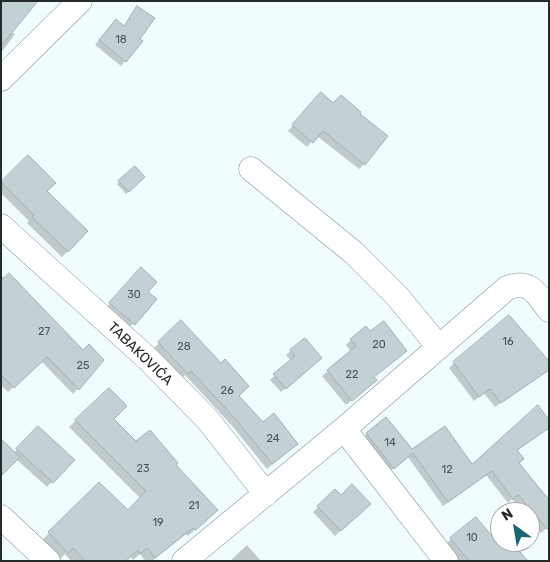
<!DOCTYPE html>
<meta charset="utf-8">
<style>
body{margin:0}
#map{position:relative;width:550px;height:562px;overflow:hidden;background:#f1fcff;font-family:Rubik,sans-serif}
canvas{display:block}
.frame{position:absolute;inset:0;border:2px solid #252a2b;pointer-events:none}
.north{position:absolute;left:490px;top:502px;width:50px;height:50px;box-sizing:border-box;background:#fff;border:1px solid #a8aaaa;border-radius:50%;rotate:328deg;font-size:14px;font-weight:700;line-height:20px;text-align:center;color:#252a2b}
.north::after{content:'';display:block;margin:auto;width:18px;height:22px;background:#1c6572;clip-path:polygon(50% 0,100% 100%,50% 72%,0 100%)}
</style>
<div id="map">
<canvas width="550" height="562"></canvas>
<div class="frame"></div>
<div class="north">N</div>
</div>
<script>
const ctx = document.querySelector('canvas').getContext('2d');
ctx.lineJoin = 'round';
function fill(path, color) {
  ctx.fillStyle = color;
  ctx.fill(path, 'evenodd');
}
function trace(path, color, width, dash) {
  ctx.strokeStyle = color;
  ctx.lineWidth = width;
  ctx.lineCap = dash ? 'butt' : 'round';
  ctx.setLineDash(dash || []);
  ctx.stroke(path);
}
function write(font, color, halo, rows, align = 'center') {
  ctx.font = font + ' Rubik,sans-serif';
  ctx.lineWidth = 4;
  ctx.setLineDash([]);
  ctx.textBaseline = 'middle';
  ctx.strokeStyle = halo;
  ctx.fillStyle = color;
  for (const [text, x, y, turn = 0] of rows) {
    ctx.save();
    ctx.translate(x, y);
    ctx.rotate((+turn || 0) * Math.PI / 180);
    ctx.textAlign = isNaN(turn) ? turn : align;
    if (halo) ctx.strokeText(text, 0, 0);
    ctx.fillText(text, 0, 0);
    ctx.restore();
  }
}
fill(new Path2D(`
 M1,1L11,32L15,34L1,53Z
 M137,8L139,39L141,41L121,66L95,45L111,25L123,27Z
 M315,99L333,105L364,164L359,169L317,136L307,147L288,131Z
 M28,157L45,191L87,232L62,257L27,223L29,221L1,193V184Z
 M134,167L144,177L126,194L117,184Z
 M136,274L146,292L155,299L128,329L105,309Z
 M1,275L83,352L102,360L73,394L41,361L8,392L1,385Z
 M181,322L237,396L263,424L291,449L267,469L233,427L185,375L182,378L154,348Z
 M370,333L373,377L370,385L346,405L322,376L351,352L346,345L351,340Z
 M304,339L316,362L281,392L270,380L291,361L286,355Z
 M454,363L549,370L495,407L484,393L474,401L449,368Z
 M109,390L112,419L136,443L174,465L209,517L188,536L186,534L152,561H145L140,554L133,560L130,556L125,561H71L65,554L60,559L42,540L99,484L128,511L140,498L69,427Z
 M386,419L411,450L472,465L546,430L516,451L518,463L549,526L541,533L530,520V512H523L512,499L508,503L486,475L443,506L408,457L388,473L361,439Z
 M38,427L73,460L47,487L16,459L14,453Z
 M335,491L340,497L364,509L335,536L313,512Z
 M451,539L500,548L509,542L526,561H457L445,545Z
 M247,545L261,561H230Z`), '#0003');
const building = new Path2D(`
 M1,1H38L1,46Z
 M137,6L155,18L140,39L143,41L126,62L99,40L116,19L124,26Z
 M321,92L333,103L341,95L361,112L360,114L388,136L365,165L323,131L313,143L292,125Z
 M28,155L56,183L47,191L88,231L68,252L32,217L34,215L1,182Z
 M135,166L145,177L129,192L118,181Z
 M141,267L157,282L148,292L157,299L135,325L109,303Z
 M9,273L83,350L89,344L104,360L79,390L47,357L14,388L1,375V281Z
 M509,315L549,361V370L501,403L490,389L479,397L453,362Z
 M181,320L221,363L225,359L249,386L239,396L263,422L274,413L298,444L272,464L238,422L191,371L188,374L158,342Z
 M384,321L407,351L374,377L377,380L352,401L327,370L356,346L350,339L366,326L370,331Z
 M305,338L322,358L286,389L273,374L295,356L290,350Z
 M109,388L127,406L114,419L136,441L150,430L178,463L176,465L218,510L196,530L193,528L155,558L148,548L140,554L138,550L126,561H85L73,548L68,553L48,532L99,482L128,510L146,491L75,420Z
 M538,405L549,420V428L517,450L524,459L519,463L549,500V531L518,495L513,499L492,471L448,502L413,453L394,469L366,433L386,417L412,449L445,426L472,464Z
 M38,426L75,460L53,483L16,449Z
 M1,439L20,457L1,476Z
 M352,484L371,504L341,531L317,506L335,489L341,495Z
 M476,517L497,542H511L528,561H469L450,538Z`);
fill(building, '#c3d1d4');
trace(building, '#a2b0b3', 1);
const minor = new Path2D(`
 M1,79L80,1
 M251,169L354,253L397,296L439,347
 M1,226L148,359L208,420L266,494
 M344,429L446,561
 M1,517L48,561
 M184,561L344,429L507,288C530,279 537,294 549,310`);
trace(minor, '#879496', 25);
trace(minor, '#fff', 24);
write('11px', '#4c5455', null, [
 ["18",121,40],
 ["30",134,295],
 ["27",44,332],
 ["16",508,342],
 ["20",379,345],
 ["28",184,347],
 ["25",83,366],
 ["22",352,375],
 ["26",227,391],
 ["24",273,439],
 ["14",390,443],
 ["23",143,469],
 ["12",447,470],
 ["21",194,506],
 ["19",158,523],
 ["10",472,538]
]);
write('14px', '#252a2b', '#fff', [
 ["TABAKOVIĆA",140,354,44]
]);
</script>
